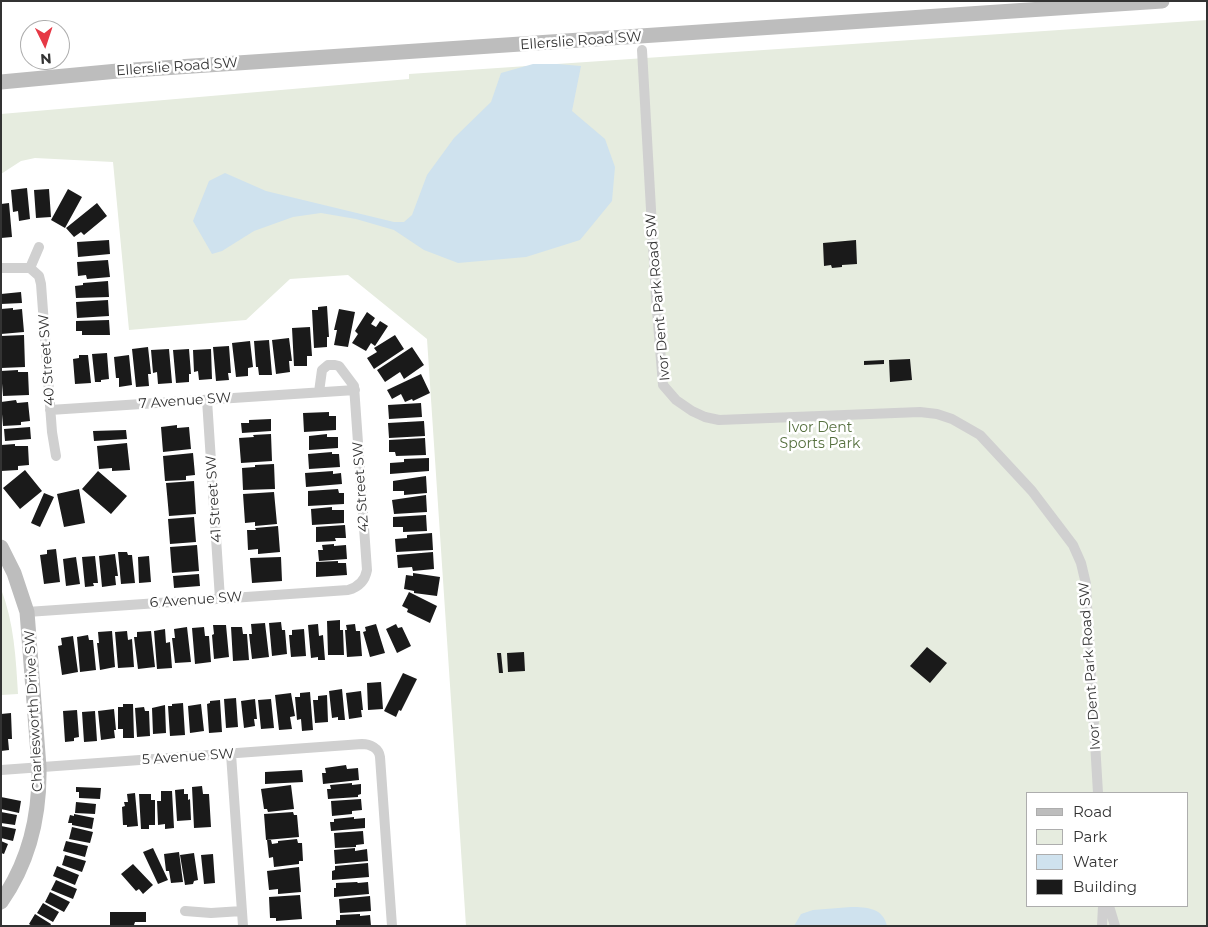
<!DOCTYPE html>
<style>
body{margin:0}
#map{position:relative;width:1208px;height:927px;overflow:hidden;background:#fff;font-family:Montserrat,sans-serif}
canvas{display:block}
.frame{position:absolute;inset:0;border:2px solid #333;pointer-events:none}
.legend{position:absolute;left:1026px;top:792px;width:162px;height:115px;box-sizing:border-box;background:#fff;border:1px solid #adadad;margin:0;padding:6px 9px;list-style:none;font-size:15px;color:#333}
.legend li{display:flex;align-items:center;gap:10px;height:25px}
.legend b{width:25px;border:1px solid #adadad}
.north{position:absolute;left:20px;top:20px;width:50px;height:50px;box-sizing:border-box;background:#fff;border:1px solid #adadad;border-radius:50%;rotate:176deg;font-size:14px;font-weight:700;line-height:20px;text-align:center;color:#333}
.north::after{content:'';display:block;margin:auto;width:18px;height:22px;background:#e63946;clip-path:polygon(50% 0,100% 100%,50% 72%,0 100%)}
</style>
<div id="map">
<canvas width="1208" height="927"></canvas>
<div class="frame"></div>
<ul class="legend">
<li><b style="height:6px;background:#bdbdbd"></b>Road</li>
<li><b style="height:14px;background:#e6ecdf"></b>Park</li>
<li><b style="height:14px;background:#cfe2ee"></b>Water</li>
<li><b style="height:14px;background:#1a1a1a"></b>Building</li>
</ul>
<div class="north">N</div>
</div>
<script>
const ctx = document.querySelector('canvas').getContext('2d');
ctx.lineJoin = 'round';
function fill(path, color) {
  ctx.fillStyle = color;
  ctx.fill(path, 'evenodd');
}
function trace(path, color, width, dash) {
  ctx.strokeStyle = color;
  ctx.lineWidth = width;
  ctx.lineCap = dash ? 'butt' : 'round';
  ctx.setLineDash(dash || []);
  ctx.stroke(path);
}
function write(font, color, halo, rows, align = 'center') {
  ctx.font = font + ' Montserrat,sans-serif';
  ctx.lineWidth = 5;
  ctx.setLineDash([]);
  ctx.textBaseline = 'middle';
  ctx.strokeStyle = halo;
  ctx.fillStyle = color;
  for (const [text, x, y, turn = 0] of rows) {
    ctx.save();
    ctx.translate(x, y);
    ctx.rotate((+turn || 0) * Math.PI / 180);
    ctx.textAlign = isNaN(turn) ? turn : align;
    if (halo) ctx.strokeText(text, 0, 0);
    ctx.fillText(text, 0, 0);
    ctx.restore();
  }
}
fill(new Path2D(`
 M1207,20V926H466L427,339L348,275L290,279L246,320L129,330L113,162L35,158L21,161L1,174V114L409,79V74ZM1027,793H1187V906H1027Z
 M1,589C14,622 16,659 18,694L1,695Z`), '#e6ecdf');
fill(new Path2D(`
 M533,64H558L581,66L572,111L605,139L615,167L612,201L580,240L526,257L458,263L424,250L394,230L356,219L321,213L293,217L254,231L222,251L212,254L193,221L209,181L225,173L266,191L394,222H404L412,215L427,175L454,138L491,102L501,73Z
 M851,907C867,907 883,908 887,926H794L801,914L813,910Z`), '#cfe2ee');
fill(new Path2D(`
 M27,188L30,219L19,221L18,211L13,212L11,190Z
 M49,189L51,217L36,218L34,190Z
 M68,189L82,197L65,228L51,220Z
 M9,203L12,237L1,238V204Z
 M97,203L107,216L84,235L81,232L74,237L66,228Z
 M109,240L110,254L78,257L77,242Z
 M856,240L857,264L842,265V267L832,268L831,265L824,266L823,243Z
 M108,260L110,277L87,279L86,275L78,276L77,262Z
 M108,281L109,297L76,298L75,286L83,285V283Z
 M21,292L22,303L1,304V294Z
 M108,300L109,316L77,318L76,302Z
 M327,306L329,337H327V347L314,348L312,310H318V307Z
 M13,308V310L22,309L24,332L1,334V309Z
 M339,309L355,312L348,347L334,345L337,330H334Z
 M367,312L375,318L371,324L376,327L380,321L388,326L375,346L371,343L366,351L352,343L358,334L355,331Z
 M109,320L110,335H82V331H76V321Z
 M310,327L312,356H307V366H294L292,328Z
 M24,335L25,367L1,368V336Z
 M395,335L404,349L374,369L367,358L377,352L374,348Z
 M289,338L292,361H289L290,372L276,374L272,340Z
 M269,340L272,375H259L258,367H256L254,341Z
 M250,341L253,367L248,368V376L236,377L232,343Z
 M229,346L231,373H228L229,380L216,381L213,347Z
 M148,347L151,374H148L149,386L136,387L132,349Z
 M412,347L424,365L404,379L400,372L385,382L377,370Z
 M169,349L172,383L158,384L157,372L153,373L151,350Z
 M189,349L191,374H189V382L176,383L173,350Z
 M211,349L212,379L199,380L198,371L194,372L193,350Z
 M107,353L109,379L101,380V382H95L92,354Z
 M79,355H88L91,383L75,384L73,359L79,358Z
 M129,355L132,385L119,387V378H116L114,357Z
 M910,359L912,380L890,382L889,360Z
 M884,360V364L864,365V361Z
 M18,370V372H28L29,395L3,396L1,371Z
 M421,374L430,393L413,401L412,399L405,402L401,394L392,399L387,390Z
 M16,400L17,403L28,402L30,421L21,422V425L3,426L1,402Z
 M421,403L422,417L389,419L388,405Z
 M329,412V416H336V430L304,432L303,413Z
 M271,419V431L242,433L241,423H249V420Z
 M424,421L425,436L389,438L388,423Z
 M177,425V428L189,427L191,449L163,452L161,427Z
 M30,427L31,439L5,441L4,429Z
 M126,430L127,439L94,441L93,431Z
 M271,434L272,461L241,463L239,438L254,437L253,435Z
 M327,434V437H338V448L309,450V436Z
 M425,438L426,455L396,456L395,452H389V440Z
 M127,443L130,470L112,471V468L99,469L97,446Z
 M15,444V446H28L29,465L18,466V470L1,471V445Z
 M332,452V454H339L340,467L309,469L308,454Z
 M193,453L195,475L186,476V480L165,481L163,456Z
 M429,458V471L390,474V463L404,462V459Z
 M274,464L275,489L243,490L242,468L255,467V465Z
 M25,470L42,491L20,509L3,488Z
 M98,471L127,496L111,514L82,489Z
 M333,471V474L341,473L342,484L306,487L305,473Z
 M426,476L427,493L404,495V491H393V481Z
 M194,481L196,514L169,516L166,483Z
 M79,489L85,523L64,527L57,494Z
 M338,489L339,493H344V504L308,506V491Z
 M274,492L277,524L255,526V522L245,523L243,494Z
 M44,493L54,497L40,527L31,523Z
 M426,495L427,512L394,514L392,500Z
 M332,507V510H344V523L312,525L311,509Z
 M426,515L427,531L403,532V527H393V517Z
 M194,517L196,542L170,544L168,519Z
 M345,525L346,538H335L336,541L316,542V527Z
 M278,526L280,552L258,554V549L248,550L247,530H256L255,528Z
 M432,533L433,550L396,552L395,539L407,538V535Z
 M334,544V546L346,545L347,559L319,561L318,550H323L322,545Z
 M197,545L199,571L172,573L170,547Z
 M56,549L60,582L44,584L40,555L47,554V550Z
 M118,552H127L128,555H132L135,583L121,584Z
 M433,552L434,569L413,571L412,567L398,568L397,555Z
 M115,554L118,576H115L116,585L102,587L99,556Z
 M95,556L98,583H93L94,586L85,587L82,557Z
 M149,556L151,582L139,583L138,557Z
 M76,557L80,584L66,586L63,559Z
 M281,557L282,581L252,583L250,558Z
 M338,561V563H346L347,575L316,577V562Z
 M413,573L440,577L437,596L414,593V591L404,589L406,575L413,576Z
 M199,574L200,586L174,588L173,576Z
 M409,592L437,606L430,623L407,612L408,609L402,606Z
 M340,620V630H343L344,655H328L327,621Z
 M281,622L282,630H285L287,654L272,656L269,623Z
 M265,623L269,657L252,659L249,634H252L251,624Z
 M318,624L319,636L323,635L325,660H318V657L311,658L308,625Z
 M355,624L356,631H360L362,656L347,657L345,630H347L346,625Z
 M376,624L385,653L370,657L363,632L366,631L365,627Z
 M396,624L398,628L402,627L411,646L397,653L386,629Z
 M213,625H226L229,657L214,659L212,635L214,634Z
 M187,627L191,662L175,663L172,638H175L174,629Z
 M204,627L205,636H209L211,662L195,664L192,628Z
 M231,627H242L243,634H247L249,660L233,661Z
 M165,629L166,643L170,642L172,668L157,669L154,631Z
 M304,629L306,656L291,657L289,635H292V630Z
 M112,631L115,667L100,670L97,643H99L98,632Z
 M127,631L128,640L132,639L134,667L118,668L115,632Z
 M151,631L155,667L138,669L134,637H137V632Z
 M88,635L89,640H93L96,670L80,672L77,637Z
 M73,636L78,672L62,675L58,646L62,645L61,638Z
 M927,647L947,663L930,683L910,666Z
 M524,652L525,671L508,672L507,653Z
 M497,653H501L503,673H499Z
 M403,673L417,679L401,711L399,710L396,717L384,711Z
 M381,682L383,709L368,710L367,683Z
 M342,689L345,720H338V717L332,718L329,691Z
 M361,691L363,710H361L362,717L349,719L346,693Z
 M310,692L313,730L302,731L301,719L297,720L295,697H300V693Z
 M291,693L295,716L290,717L292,729L279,730L275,695Z
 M327,695L328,722L315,723L313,700H318V696Z
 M236,698L238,727L226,728L224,699Z
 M255,699L257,719H254L255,726L244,728L241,701Z
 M271,699L274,728L261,729L258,700Z
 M220,700L222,732L209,733L207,704L210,703V701Z
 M183,703L185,735L170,736L168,706H172V704Z
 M123,704H133L134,738H123V729H118V707H123Z
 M201,704L204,731L190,733L188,706Z
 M165,705L166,733L153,734L152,708Z
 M144,707L145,711H149L150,736L137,737L135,708Z
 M114,709L116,730H114L115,738L101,740L98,711Z
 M77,710L79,737L74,738V741L65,742L63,711Z
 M95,711L97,741L84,742L82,712Z
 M11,713L12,739H8L9,750L1,751V714Z
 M346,765L347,769L358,768L359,780L323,784L322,773H326L325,768Z
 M302,770L303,782L265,784V772Z
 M352,783V785L361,784V794L358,795V797L328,799L327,789H331L330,785Z
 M291,785L294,809L268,812L267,809H264L261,789Z
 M202,786L203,794H209L211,827L194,828L192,787Z
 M76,787L101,788L100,799L79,798V792H76Z
 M184,789V794H188V800L190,799L191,820L177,821L175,790Z
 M161,791H172L174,828L165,829V824L158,825L157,801H161Z
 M135,793L138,826L127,827V825H123L122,807L125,806L124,802H128L127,794Z
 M139,794H151V800H155V825H149V829H141Z
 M1,797L21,801L19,813L1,809Z
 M361,799L362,810L352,811V814L332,816L331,801Z
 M76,802L96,804L95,814L75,813Z
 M1,812L17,815L15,825L1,823Z
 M293,812L294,815H297L299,837L266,840L264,814Z
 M74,814L94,818L92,829L72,825V823H68L70,815L74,816Z
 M354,817V819L365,818V828L331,831L330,822H334V819Z
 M1,826L16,829L13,841L1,838Z
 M72,827L93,832L90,843L69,839Z
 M363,831L364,844L356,845V847L335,848L334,833Z
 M297,839L298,843H302L303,861H299V864L274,867L273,857L269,858L267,840H271L272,844L278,843V841Z
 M1,841L8,844L4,854L1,853Z
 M66,841L88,846L85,857L63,851Z
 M153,848L168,880L158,884L143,852Z
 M355,848V851L367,849L368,861L335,864L334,850Z
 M179,852L183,882L171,883L169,871H166L164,854Z
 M194,853L198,880L194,881L193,884L185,885L180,855Z
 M213,854L215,883L204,884L201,855Z
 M65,855L86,861L82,872L62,865Z
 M368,863L369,877L332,880V871L335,870V866Z
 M133,864L153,885L143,894L139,889L136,891L121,874Z
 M57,866L79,875L75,885L53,876Z
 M299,867L301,892L278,894V889L269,890L267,871Z
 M56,880L77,889L73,899L51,890Z
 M357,882L358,883L368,882L369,894L334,897V888H336V883Z
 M50,892L70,902L64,912L45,902Z
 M300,895L302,919L276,921V918H270L269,897Z
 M370,896L371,911L340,913L339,899Z
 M43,903L59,912L53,922L37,913Z
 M110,912H146V922H135L134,925L131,926H110Z
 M35,914L51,924L50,926H32L29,924Z
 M360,914V916L370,915L371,926H336V920H340V915Z`), '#1a1a1a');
trace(new Path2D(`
 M642,50L656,298L663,385L676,400L692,411L705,417L719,420L920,412L937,414L952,419L980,435L1032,491L1073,545L1081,563L1086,584L1087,606L1098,793
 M1,268H30L39,247
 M30,268L39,276L41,284L52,432L56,456
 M207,400L220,599
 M50,410L355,390
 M27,612L348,590C359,587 365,581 367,570L354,386L339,366L335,365H328L322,370L319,392
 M231,754L243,926
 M1,770L362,744C370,744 379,748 380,757L392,926
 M1109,906L1115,926
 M185,911L211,913L242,911
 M1102,926L1103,906`), '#d0d0d0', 10);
trace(new Path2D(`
 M1,82L118,71L1162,1
 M1,547L14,573L27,612L39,767C40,816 29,862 1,902`), '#bdbdbd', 15);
write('14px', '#333', '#fff', [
 ["Ellerslie Road SW",581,41,-4],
 ["Ellerslie Road SW",177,67,-4],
 ["Ivor Dent Park Road SW",658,297,-95],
 ["40 Street SW",47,360,-94],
 ["7 Avenue SW",185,401,-4],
 ["42 Street SW",361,487,-94],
 ["41 Street SW",214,499,-94],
 ["6 Avenue SW",196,600,-4],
 ["Ivor Dent Park Road SW",1090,666,-94],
 ["Charlesworth Drive SW",34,711,-93],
 ["5 Avenue SW",188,757,-4]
]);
write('14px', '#56703f', '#fff', [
 ["Ivor Dent",820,428],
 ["Sports Park",820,444]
]);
</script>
